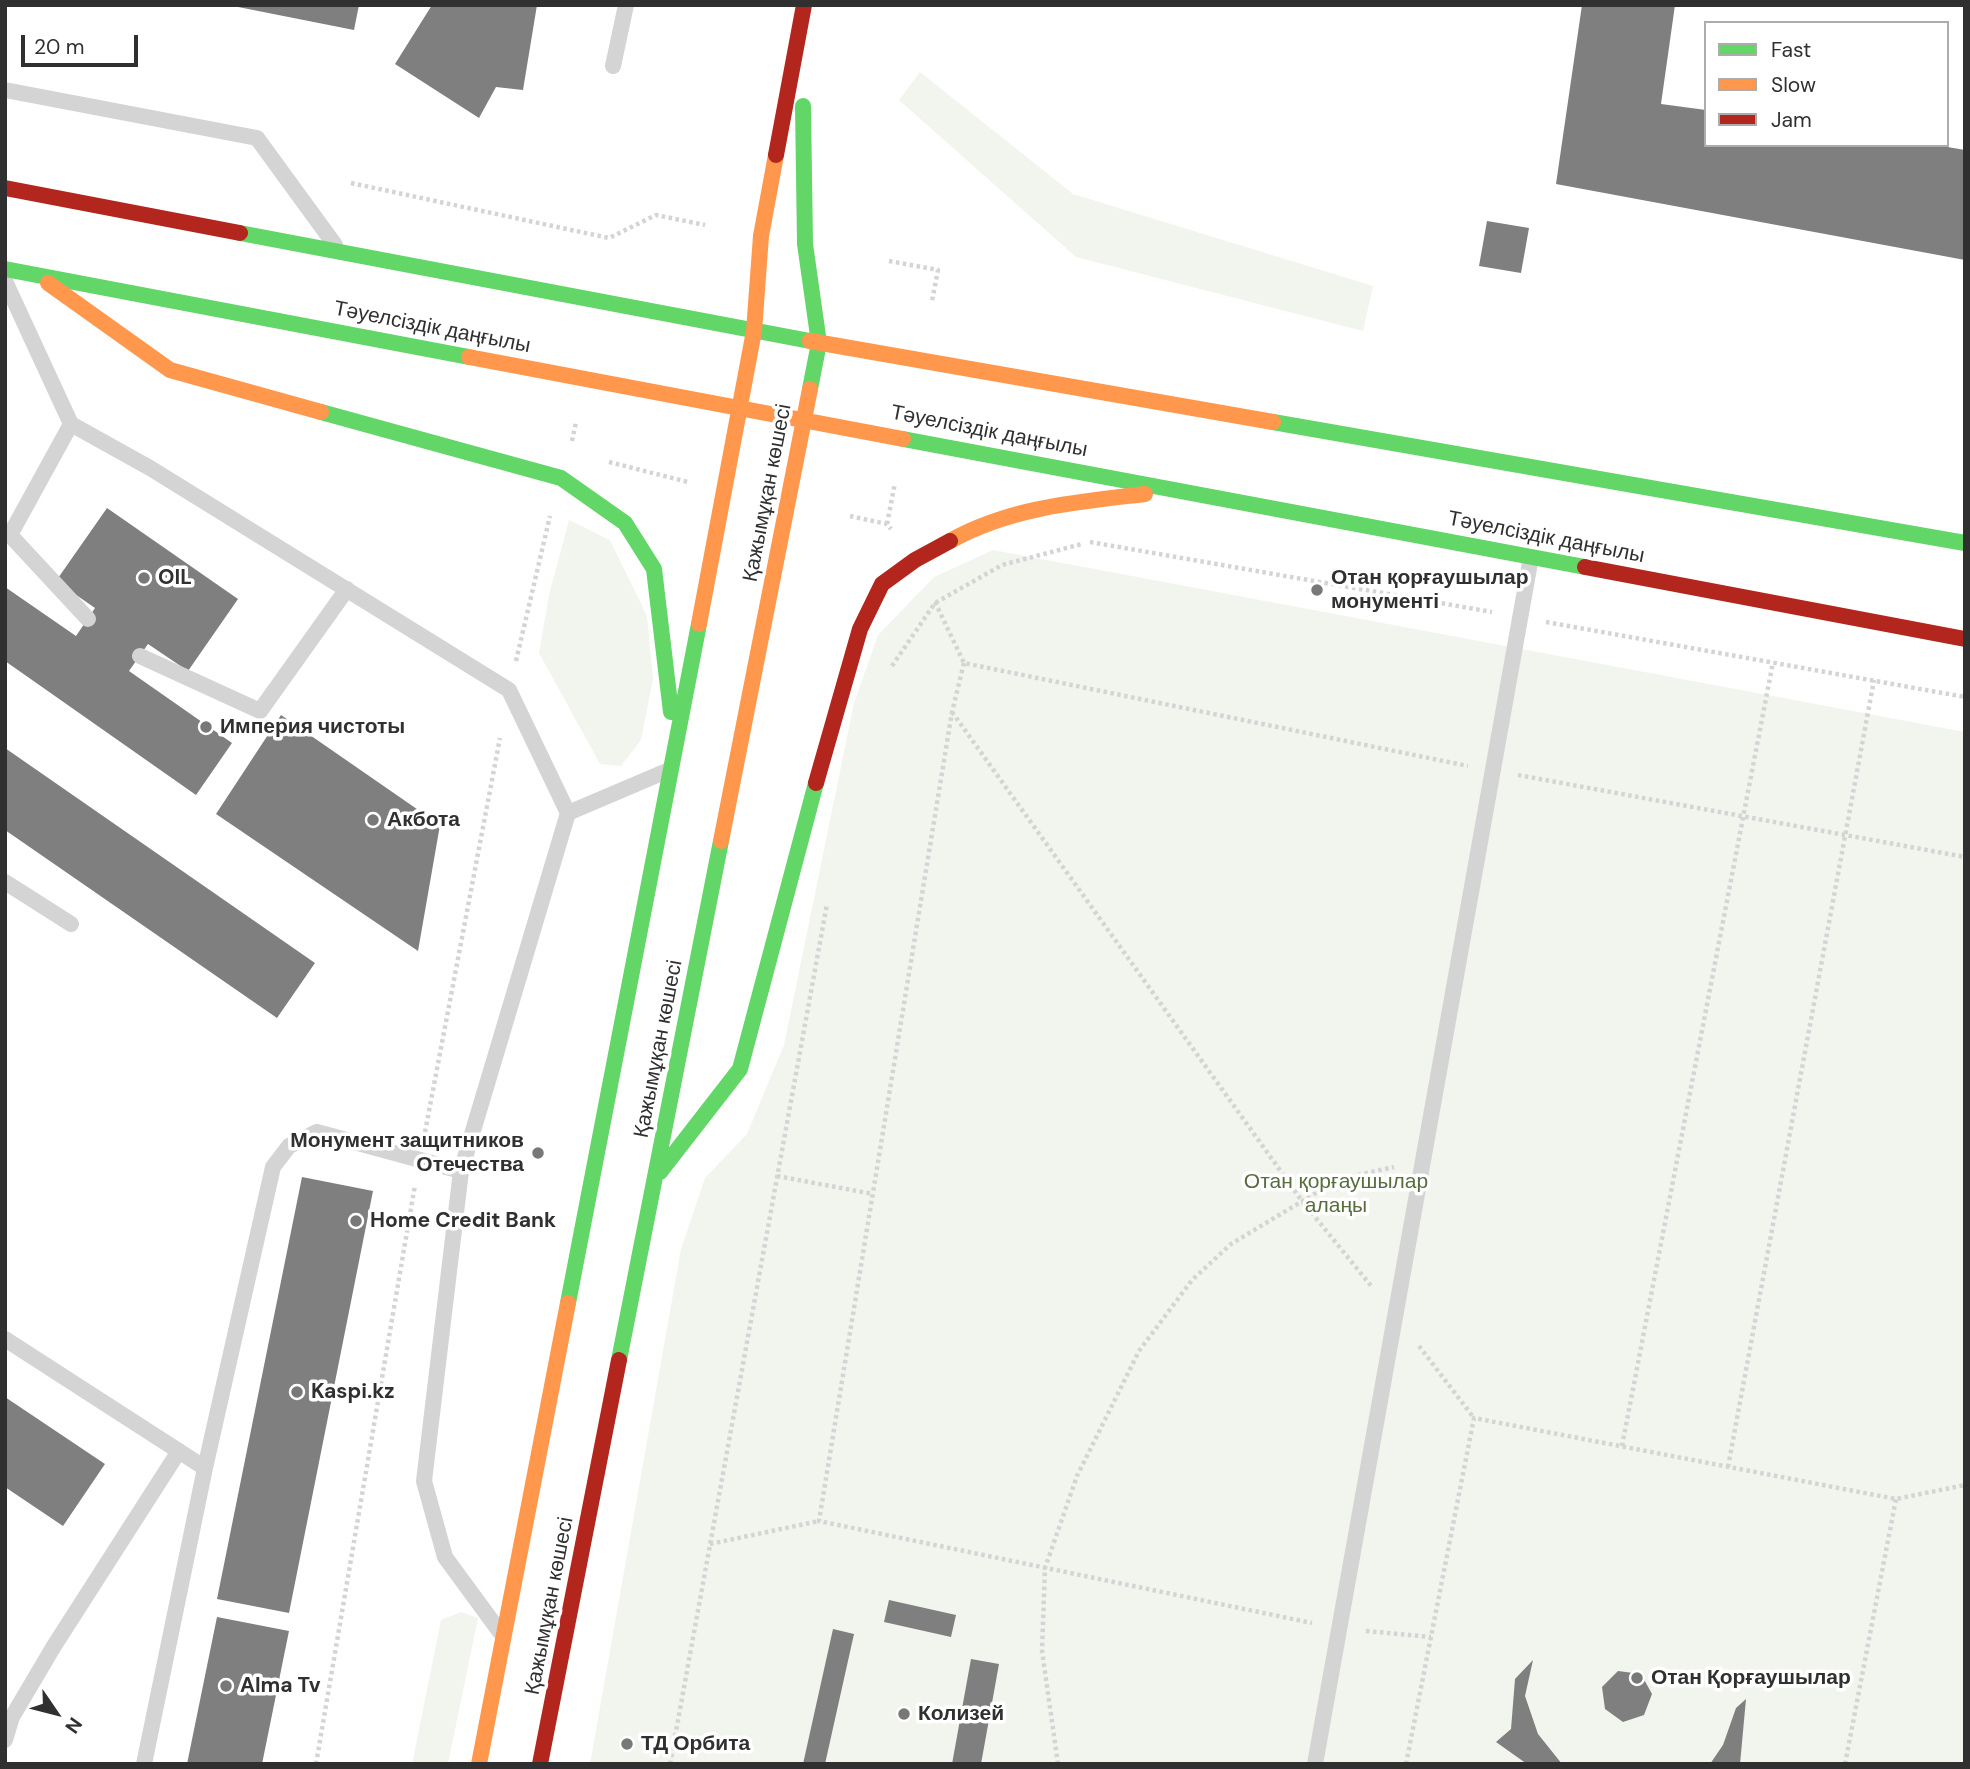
<!DOCTYPE html>
<meta charset="utf-8">
<style>
body{margin:0}
#map{position:relative;width:1970px;height:1769px;overflow:hidden;background:#fff;font-family:"DM Sans",sans-serif}
canvas{display:block}
.frame{position:absolute;inset:0;border:7px solid #303030;pointer-events:none}
.legend{position:absolute;left:1704px;top:21px;width:245px;height:126px;box-sizing:border-box;background:#fff;border:2px solid #acacac;margin:0;padding:9px 12px;list-style:none;font-size:21px;color:#303030}
.legend li{display:flex;align-items:center;gap:14px;height:35px}
.legend b{width:35px;border:2px solid #acacac}
.north{position:absolute;left:21px;top:1678px;width:70px;height:70px;-webkit-text-stroke:5px #fff;paint-order:stroke;rotate:125deg;font-size:19px;font-weight:700;line-height:28px;text-align:center;color:#303030}
.north::after{content:'';display:block;margin:auto;width:24px;height:32px;background:#303030;clip-path:polygon(50% 0,100% 100%,50% 72%,0 100%)}
.scale{position:absolute;left:21px;top:35px;width:117px;height:32px;box-sizing:border-box;border:4px solid #303030;border-top:0;padding-left:9px;font-size:21px;line-height:24px;white-space:nowrap;color:#303030;-webkit-text-stroke:5px #fff;paint-order:stroke}
</style>
<div id="map">
<canvas width="1970" height="1769"></canvas>
<div class="frame"></div>
<ul class="legend">
<li><b style="height:9px;background:#63d668"></b>Fast</li>
<li><b style="height:9px;background:#ff974d"></b>Slow</li>
<li><b style="height:9px;background:#b3261e"></b>Jam</li>
</ul>
<div class="north">N</div>
<div class="scale">20 m</div>
</div>
<script>
const ctx = document.querySelector('canvas').getContext('2d');
ctx.lineJoin = 'round';
function fill(path, color) {
  ctx.fillStyle = color;
  ctx.fill(path, 'evenodd');
}
function trace(path, color, width, dash) {
  ctx.strokeStyle = color;
  ctx.lineWidth = width;
  ctx.lineCap = dash ? 'butt' : 'round';
  ctx.setLineDash(dash || []);
  ctx.stroke(path);
}
function write(font, color, halo, rows, align = 'center') {
  ctx.font = font + ' "DM Sans",sans-serif';
  ctx.lineWidth = 7;
  ctx.setLineDash([]);
  ctx.textBaseline = 'middle';
  ctx.strokeStyle = halo;
  ctx.fillStyle = color;
  for (const [text, x, y, turn = 0] of rows) {
    ctx.save();
    ctx.translate(x, y);
    ctx.rotate((+turn || 0) * Math.PI / 180);
    ctx.textAlign = isNaN(turn) ? turn : align;
    if (halo) ctx.strokeText(text, 0, 0);
    ctx.fillText(text, 0, 0);
    ctx.restore();
  }
}
fill(new Path2D(`
 M920,72L1073,194L1373,286L1363,331L1076,257L899,100Z
 M569,520L610,540L647,616L653,679L641,740L621,766L600,764L539,653L549,595Z
 M993,550L1965,732V1764H590L681,1249L705,1178L747,1134L784,1045L854,703L878,635L934,577Z
 M461,1612L478,1618L448,1764H412L441,1620Z`), '#f2f5ed');
fill(new Path2D(`
 M228,5H359L354,30Z
 M432,5H537L523,90L496,87L479,118L395,64Z
 M1582,5H1675L1661,104L1706,110V145H1936L1965,150V260L1556,184Z
 M1487,221L1529,228L1521,273L1479,266Z
 M107,508L238,599L188,671L148,644L129,671L232,743L196,795L5,661V587L76,636L95,608L56,581Z
 M281,715L440,825L418,951L216,814Z
 M5,748L315,963L277,1018L5,830Z
 M302,1177L373,1191L289,1613L217,1599Z
 M5,1397L105,1464L63,1526L5,1487Z
 M889,1600L956,1615L951,1637L884,1622Z
 M217,1617L289,1631L262,1764H187Z
 M833,1629L854,1634L825,1764H803Z
 M971,1659L999,1664L981,1764H952Z
 M1533,1660L1525,1696L1538,1734L1562,1764H1527L1496,1742L1511,1729L1515,1679Z
 M1618,1671L1641,1674L1652,1694L1644,1715L1623,1722L1605,1709L1602,1687Z
 M1746,1699L1740,1764H1710L1723,1745L1736,1708Z`), '#7f7f7f');
trace(new Path2D(`
 M351,183L609,238L656,215L705,225
 M889,261L938,270L932,301
 M572,441L576,422
 M609,462L688,482
 M850,516L887,524L891,529
 M887,524L895,483
 M1090,542L1492,612
 M935,602L964,663L1468,766
 M1546,622L1965,697
 M516,661L550,516
 M964,663L952,712L819,1521L1312,1623
 M892,666L935,603L1002,565L1082,544
 M952,712L1302,1201L1372,1287
 M1518,775L1965,857
 M425,1132L500,738
 M777,1176L873,1194
 M1419,1346L1474,1418
 M1622,1446L1773,662
 M1728,1467L1874,680
 M710,1544L819,1521
 M1366,1631L1431,1637
 M316,1764L415,1185
 M670,1764L827,904
 M1058,1764L1042,1651L1045,1568L1077,1476L1139,1351L1192,1280L1231,1244L1339,1179L1394,1167
 M1406,1764L1474,1418L1896,1499L1965,1485
 M1845,1764L1896,1499`), '#d4d4d4', 4.5, [3.5, 3.5]);
trace(new Path2D(`
 M613,66L626,5
 M5,90L257,138L335,245
 M5,281L71,424L150,468L509,690L568,813L461,1171L424,1481L445,1557L500,1632
 M71,424L10,535L88,619
 M140,656L260,711L347,589
 M568,813L669,770
 M5,882L71,924
 M5,1339L205,1468
 M5,1740L12,1717L54,1646L179,1451
 M144,1764L205,1468L273,1167L289,1146L317,1132L461,1171
 M1315,1764L1531,557`), '#d4d4d4', 16);
trace(new Path2D(`
 M803,106L805,244L819,343L810,389
 M240,233L810,341
 M5,269L469,357
 M321,412L561,478L625,523L654,569L671,712
 M1273,422L1965,543
 M903,439L1585,567
 M660,1172L740,1069L816,783
 M568,1303L699,624
 M619,1360L721,841`), '#63d668', 16);
trace(new Path2D(`
 M48,283L170,370L321,412
 M810,341L1273,422
 M469,357L903,439
 M950,541C1011,507 1078,502 1145,494
 M699,624L754,331L761,236L776,155
 M721,841L810,389
 M479,1764L568,1303`), '#ff974d', 16);
trace(new Path2D(`
 M776,155L804,5
 M5,188L240,233
 M1585,567L1965,639
 M816,783L860,629L882,584L915,560L950,541
 M540,1764L619,1360`), '#b3261e', 16);
for (const [x, y, r, color] of [
 [144,578,7,"#787878"],
 [1317,590,7,"#787878"],
 [206,727,7,"#787878"],
 [373,820,7,"#787878"],
 [538,1153,7,"#787878"],
 [356,1221,7,"#787878"],
 [297,1392,7,"#787878"],
 [1637,1678,7,"#787878"],
 [226,1686,7,"#787878"],
 [904,1714,7,"#787878"],
 [627,1744,7,"#787878"]
]) {
  const dot = new Path2D();
  dot.arc(x, y, r, 0, 2 * Math.PI);
  ctx.fillStyle = color;
  ctx.fill(dot);
  trace(dot, '#fff', 2.5);
}
write('21px', '#303030', '#fff', [
 ["Тәуелсіздік даңғылы",432,328,11],
 ["Тәуелсіздік даңғылы",989,432,11],
 ["Қажымұқан көшесі",768,493,-79],
 ["Тәуелсіздік даңғылы",1546,538,11],
 ["Қажымұқан көшесі",659,1049,-79],
 ["Қажымұқан көшесі",550,1606,-79]
]);
write('bold 21px', '#303030', '#fff', [
 ["OIL",158,578],
 ["Отан қорғаушылар",1331,578],
 ["монументі",1331,602],
 ["Империя чистоты",220,727],
 ["Акбота",387,820],
 ["Монумент защитников",524,1141,"right"],
 ["Отечества",524,1165,"right"],
 ["Home Credit Bank",370,1221],
 ["Kaspi.kz",311,1392],
 ["Отан Қорғаушылар",1651,1678],
 ["Alma Tv",240,1686],
 ["Колизей",918,1714],
 ["ТД Орбита",641,1744]
], 'left');
write('21px', '#586d3d', '#fff', [
 ["Отан қорғаушылар",1336,1182],
 ["алаңы",1336,1206]
]);
</script>
